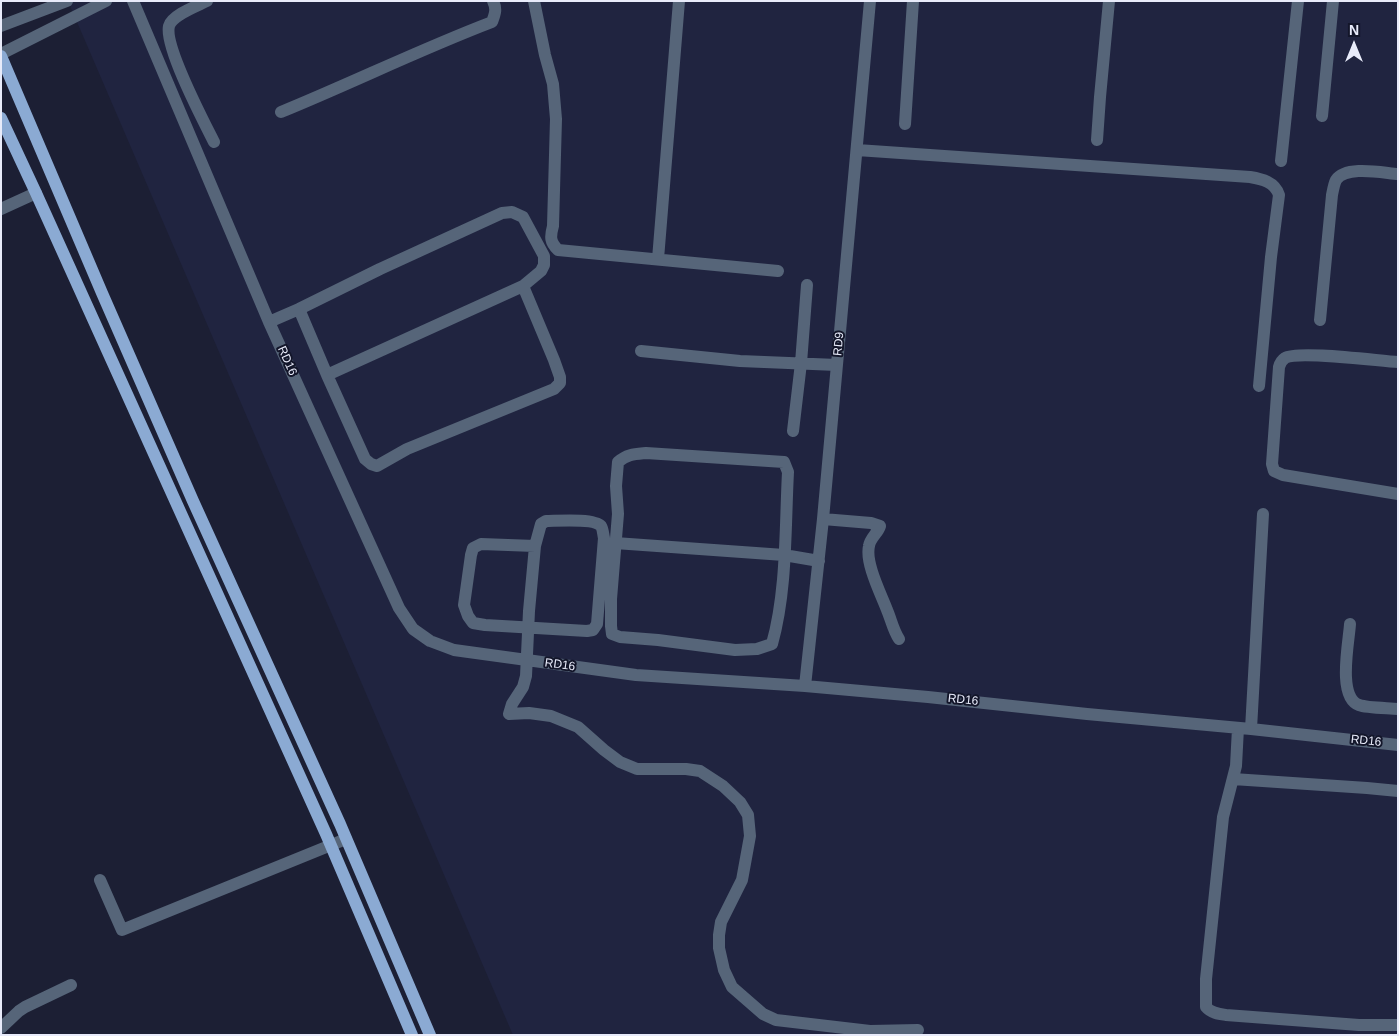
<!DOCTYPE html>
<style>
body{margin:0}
#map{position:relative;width:1399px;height:1036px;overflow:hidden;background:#1c1f34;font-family:Helvetica,sans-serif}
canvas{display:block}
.frame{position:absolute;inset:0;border:2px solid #e8ebfa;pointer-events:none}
.north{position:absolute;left:1329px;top:20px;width:50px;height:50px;-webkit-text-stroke:4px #13162a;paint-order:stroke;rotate:0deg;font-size:14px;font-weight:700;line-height:20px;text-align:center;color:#e8ebfa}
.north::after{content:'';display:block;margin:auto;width:18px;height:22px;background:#e8ebfa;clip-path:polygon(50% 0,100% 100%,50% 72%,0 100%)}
</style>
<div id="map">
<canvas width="1399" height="1036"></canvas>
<div class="frame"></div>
<div class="north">N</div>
</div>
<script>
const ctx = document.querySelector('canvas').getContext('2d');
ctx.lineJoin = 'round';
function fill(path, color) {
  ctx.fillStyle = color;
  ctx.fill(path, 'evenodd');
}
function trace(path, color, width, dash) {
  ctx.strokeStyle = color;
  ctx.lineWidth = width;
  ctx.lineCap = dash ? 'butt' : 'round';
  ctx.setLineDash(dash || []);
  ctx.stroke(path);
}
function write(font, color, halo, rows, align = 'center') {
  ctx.font = font + ' Helvetica,sans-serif';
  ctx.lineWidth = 4;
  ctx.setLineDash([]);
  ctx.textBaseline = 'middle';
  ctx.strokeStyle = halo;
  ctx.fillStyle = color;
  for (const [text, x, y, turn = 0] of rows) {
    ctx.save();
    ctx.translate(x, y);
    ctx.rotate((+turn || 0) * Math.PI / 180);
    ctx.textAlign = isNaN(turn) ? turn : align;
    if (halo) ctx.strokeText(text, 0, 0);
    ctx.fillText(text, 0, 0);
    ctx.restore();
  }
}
fill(new Path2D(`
 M68,1H1398V1035H513Z`), '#202440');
trace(new Path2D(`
 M133,1L269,322L399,608L413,629L430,641L454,650L636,675L805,686L928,697L1087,714L1251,729L1398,745
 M207,1C197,6 172,15 169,26C164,46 204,122 214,142
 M534,1L545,55L553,84L556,119L553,226C550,237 550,242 558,250L778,271
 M1,26L67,1
 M1,54L106,1
 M281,112C352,83 421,49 492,22C495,14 497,9 493,1
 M1322,116L1333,1
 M905,124L913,1
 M1097,140L1100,97L1109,1
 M857,150L1250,177C1262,179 1275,182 1279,195L1271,257L1259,386
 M1281,161L1298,1
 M1,209L36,193
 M658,259L679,1
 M299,309L327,375L365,459L371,464L377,466L407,449L554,389L560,383V377L554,360L523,286
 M1320,320L1332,195C1333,190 1334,184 1336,180C1346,165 1383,173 1398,174
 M269,322L299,309L380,269L502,213L512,212L523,217L544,256V265L541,271L523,286L327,375
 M641,351L740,361L837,365
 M1398,362C1379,361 1298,350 1285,358C1282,360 1280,363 1279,367L1272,464L1274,471L1283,475L1398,494
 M793,431L801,363L807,285
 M646,453L784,462L788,472C785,528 787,591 772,644L757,649L735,650L658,640L620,637L612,634L611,626V599L618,514L616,486L618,462C627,454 635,454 646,453Z
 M823,519L871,523L880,526C878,533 870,538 869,546C865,563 881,594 887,610C891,619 893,630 899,639
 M615,543L784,555L819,561
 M535,546L481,544L473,548L471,555L464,605L468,616L473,623L485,625L587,631L593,630L597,624L604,538C603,534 603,529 601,526C594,518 556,521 546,521L541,524L535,546L529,611L526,676L523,687L512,704L509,714L529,713L551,716L578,727L604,750L620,762L637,769H686L700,771L723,786L740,802L748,815L750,836L742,880L721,922L719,935V948L724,970L732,987L763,1014L776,1020L870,1031L918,1030
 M1350,624C1349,642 1337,697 1359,705C1367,708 1388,708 1398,709
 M805,686L823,519L870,1
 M1238,728L1236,766L1223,817L1206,979V1007C1211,1013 1219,1014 1226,1015L1359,1025H1398
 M1251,729L1263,514
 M1233,779L1367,788L1398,791
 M100,880L122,930L346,839
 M1,1028L19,1011L25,1007L71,985`), '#566579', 12);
trace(new Path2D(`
 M1,56L102,293L193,501L340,824L430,1035
 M1,118L36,193L326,834L412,1035`), '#8baad3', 12);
write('12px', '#e8ebfa', '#13162a', [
 ["RD9",839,344,-85],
 ["RD16",287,361,66],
 ["RD16",560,665,8],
 ["RD16",963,700,6],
 ["RD16",1366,741,6]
]);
</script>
